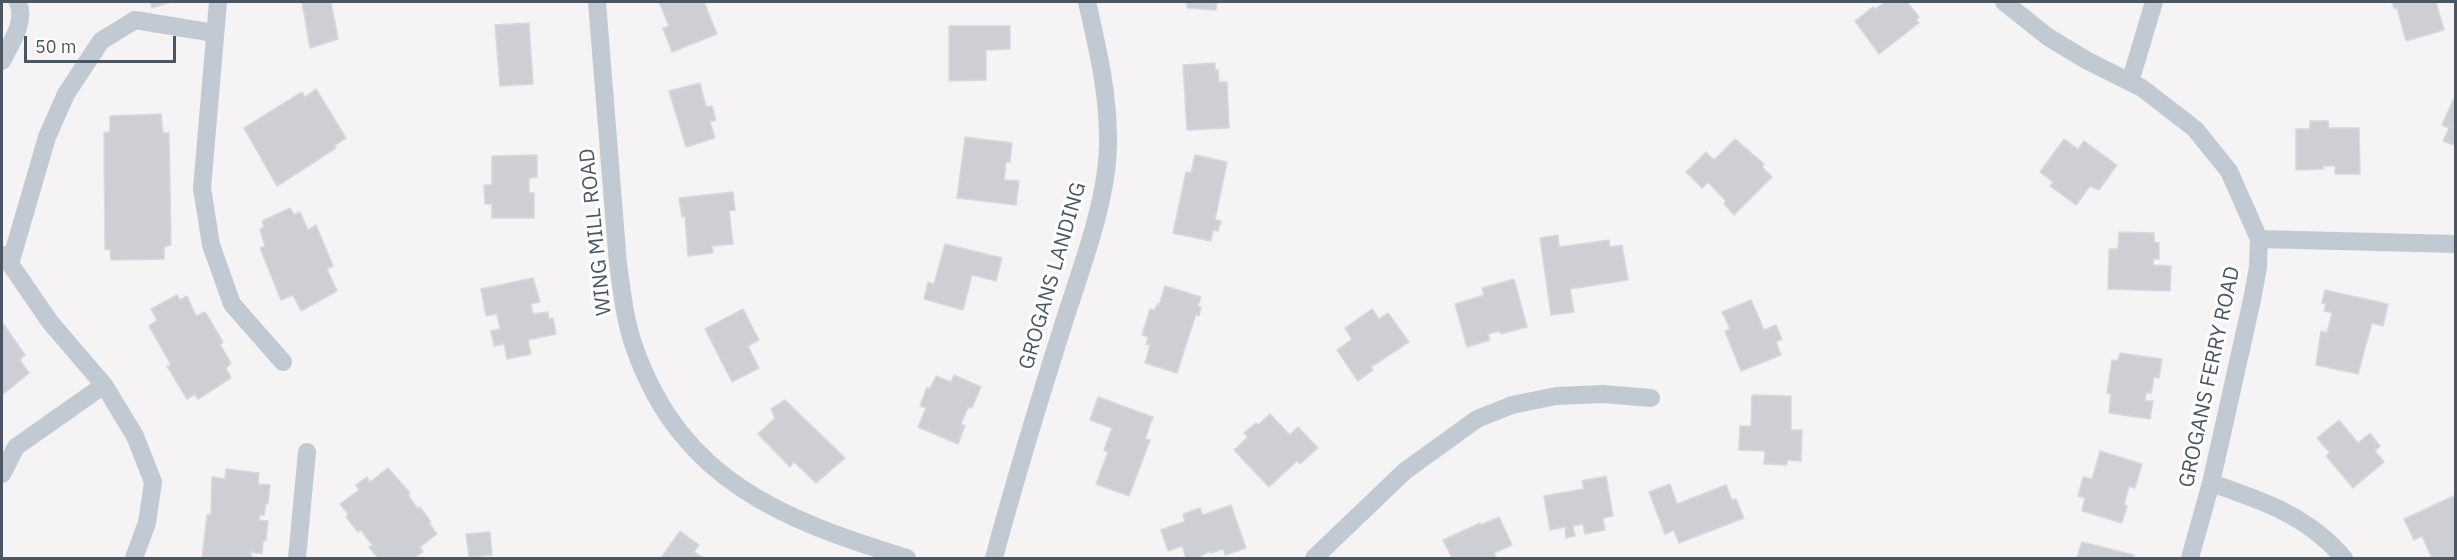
<!DOCTYPE html>
<style>
body{margin:0}
#map{position:relative;width:2457px;height:560px;overflow:hidden;background:#f5f3f3;font-family:"IBM Plex Sans",sans-serif}
canvas{display:block}
.frame{position:absolute;inset:0;border:3px solid #4a5661;pointer-events:none}
.scale{position:absolute;left:24px;top:36px;width:152px;height:27px;box-sizing:border-box;border:3px solid #4a5661;border-top:0;padding-left:8px;font-size:18px;line-height:21px;white-space:nowrap;color:#4a5661;-webkit-text-stroke:4px #fff;paint-order:stroke}
</style>
<div id="map">
<canvas width="2457" height="560"></canvas>
<div class="frame"></div>
<div class="scale">50 m</div>
</div>
<script>
const ctx = document.querySelector('canvas').getContext('2d');
ctx.lineJoin = 'round';
function fill(path, color) {
  ctx.fillStyle = color;
  ctx.fill(path, 'evenodd');
}
function trace(path, color, width, dash) {
  ctx.strokeStyle = color;
  ctx.lineWidth = width;
  ctx.lineCap = dash ? 'butt' : 'round';
  ctx.setLineDash(dash || []);
  ctx.stroke(path);
}
function write(font, color, halo, rows, align = 'center') {
  ctx.font = font + ' "IBM Plex Sans",sans-serif';
  ctx.lineWidth = 6;
  ctx.setLineDash([]);
  ctx.textBaseline = 'middle';
  ctx.strokeStyle = halo;
  ctx.fillStyle = color;
  for (const [text, x, y, turn = 0] of rows) {
    ctx.save();
    ctx.translate(x, y);
    ctx.rotate((+turn || 0) * Math.PI / 180);
    ctx.textAlign = isNaN(turn) ? turn : align;
    if (halo) ctx.strokeText(text, 0, 0);
    ctx.fillText(text, 0, 0);
    ctx.restore();
  }
}
const building = new Path2D(`
 M150,2H171L152,8Z
 M302,2H331L338,39L310,48Z
 M659,2H704L717,34L672,52L663,28L669,26Z
 M1187,2H1217L1216,10L1187,8Z
 M1885,2H1907L1919,17L1916,20L1919,23L1879,54L1855,21L1873,7L1875,9Z
 M2392,2H2436L2444,30L2406,41L2397,8L2394,9Z
 M529,23L533,84L500,86L495,25Z
 M949,26H1010V49L986,50V80L949,81Z
 M1215,63V70H1218L1219,82H1227L1229,128L1187,130L1183,65Z
 M700,83L706,107L712,106L716,120L710,122L715,138L686,147L669,91Z
 M316,89L346,138L334,146L336,148L277,186L244,128L302,92L305,97Z
 M2454,98H2456V146L2443,141L2449,128L2442,125Z
 M161,114L163,133H169L171,245L164,247V259L111,260L110,250L105,249L104,133L110,132V116Z
 M2310,121H2328L2329,128H2359L2360,174H2335V166H2323V169L2296,170V129H2310Z
 M965,137L1012,143L1010,162H1006L1004,180L1019,181L1016,205L957,198Z
 M1735,139L1764,164L1762,167L1772,177L1734,215L1724,204L1726,201L1708,182L1702,188L1686,172L1706,152L1714,160Z
 M2064,139L2078,149L2084,141L2117,165L2099,190L2090,186L2076,205L2050,186L2053,182L2040,172Z
 M537,155V177L529,178V193H534V218H492V204H485L484,185H492V156Z
 M1195,155L1227,162L1215,220L1221,221L1218,231L1213,230L1211,241L1173,233L1186,172L1191,173Z
 M733,192L735,210L729,211L733,244L712,246L713,253L688,256L685,216L682,217L679,198Z
 M290,208L294,215L300,212L308,230L316,225L333,266L327,269L337,291L301,311L293,295L281,300L260,248L265,246L260,229L264,227L262,221Z
 M2119,232L2154,233V242L2159,243V259H2154L2153,265L2171,266L2170,291L2108,289L2109,249H2118Z
 M1558,235L1559,247L1609,240L1610,247L1622,245L1628,280L1570,289L1574,312L1551,315L1540,238Z
 M945,244L1002,258L996,281L972,275L963,310L924,299L928,282L934,284Z
 M533,278L540,302L531,304L533,314L548,312L549,319L553,318L556,334L528,340L531,354L507,359L504,344L494,346L491,331L500,329L497,314L486,316L481,289Z
 M1514,279L1527,327L1501,334L1500,331L1488,334L1490,340L1467,347L1455,304L1484,295L1482,288Z
 M1165,286L1201,297L1198,306L1201,307L1199,316L1196,314L1177,373L1145,363L1150,345L1146,344L1148,337L1142,335L1150,309L1155,310L1157,304L1159,305Z
 M2325,290L2388,304L2383,326L2372,323L2358,374L2316,365L2321,331L2327,333L2332,313L2324,311L2326,304L2322,303Z
 M177,295L180,300L187,296L196,316L205,312L223,342L220,345L231,363L226,368L231,378L198,399L195,394L187,399L167,366L171,365L149,326L157,320L151,309Z
 M1751,300L1764,330L1776,325L1782,339L1776,342L1781,355L1741,371L1725,331L1730,329L1722,312Z
 M743,309L759,340L748,346L759,368L732,382L705,329Z
 M1372,309L1379,319L1388,313L1409,342L1371,367L1373,370L1358,381L1337,350L1352,339L1345,328Z
 M2,322L25,355L20,360L29,373L2,395Z
 M2120,353L2162,359L2159,378L2154,377L2151,393H2146L2145,401H2153L2150,419L2109,413L2111,394L2107,393L2112,360L2118,361Z
 M954,375L981,387L972,408L968,407L961,424L965,426L958,444L918,427L926,408L920,406L927,387L930,389L936,376L951,382Z
 M1752,395L1791,396V430H1802L1801,461L1787,460V465L1764,464L1765,451L1739,450L1740,426H1751Z
 M1098,397L1153,417L1145,439L1150,440L1129,496L1096,484L1108,452L1104,450L1112,428L1090,420Z
 M785,400L845,458L816,483L794,462L790,467L758,434L775,418L771,409Z
 M1270,414L1290,435L1298,427L1318,448L1300,464L1297,461L1269,487L1234,450L1248,437L1244,433L1256,423L1258,425Z
 M2339,420L2358,443L2370,433L2380,446L2375,451L2384,462L2353,488L2326,456L2330,453L2317,438Z
 M2100,451L2142,464L2135,488L2129,486L2124,505L2127,506L2122,523L2082,511L2085,498L2078,496L2083,477L2092,479Z
 M388,468L410,493L408,495L418,509L420,507L431,522L429,523L437,534L420,547L423,552L414,558L408,557L406,558H378L369,547L372,545L361,530L358,532L346,517L348,514L340,504L359,490L356,485L367,477L370,482Z
 M226,469L259,473L258,484L270,485L268,504L266,503L264,515H260L259,520L268,521L266,540L263,541L262,554L251,552V557L260,558H202L207,515L211,514L212,477L225,479Z
 M1606,476L1613,516L1603,518L1605,530L1585,534L1583,524L1573,526L1575,536L1566,538L1565,527L1550,530L1544,496L1584,489L1582,481Z
 M1670,484L1677,504L1726,485L1732,500L1736,499L1744,518L1679,543L1674,530L1665,534L1649,492Z
 M2456,495V558H2432L2422,536L2414,540L2404,519Z
 M1231,505L1246,548L1225,555L1223,549L1211,553L1210,551L1197,558H1186L1182,546L1168,551L1161,530L1185,521L1183,514L1200,508L1203,515Z
 M1499,517L1512,545L1494,553L1496,557L1493,558H1452L1443,540L1480,523L1481,525Z
 M680,531L699,545L694,552L704,558H661Z
 M490,532L492,555L469,557L466,534Z
 M2082,542L2134,555L2133,558H2077Z`);
fill(building, '#cdcfd5');
trace(building, '#d7d9de', 1.5);
trace(new Path2D(`
 M218,2L202,188L211,245L232,304L283,362
 M597,2L618,264C622,292 625,322 635,349C682,481 783,520 907,558
 M2004,2L2048,37L2086,60L2142,88L2195,129L2229,171L2259,239L2258,267L2252,300L2211,483L2190,558
 M2,61C11,43 26,22 18,2
 M2130,82L2154,2
 M2259,239L2456,244
 M4,255L50,322L104,385L135,436L153,482L147,523L134,558
 M10,264L47,137L66,94L101,41L135,20L214,33
 M2,474L16,447L104,385
 M2211,483C2263,501 2307,515 2344,558
 M297,558L307,452
 M994,558C1015,479 1039,401 1064,322C1081,268 1107,202 1108,145C1109,96 1098,50 1087,2
 M1314,558L1405,471L1477,419L1512,405L1556,396L1603,394L1651,398`), '#c1cad2', 18);
write('21px', '#4a5661', '#fff', [
 ["WING MILL ROAD",596,232,-96],
 ["GROGANS LANDING",1053,276,-74],
 ["GROGANS FERRY ROAD",2210,377,-78]
]);
</script>
